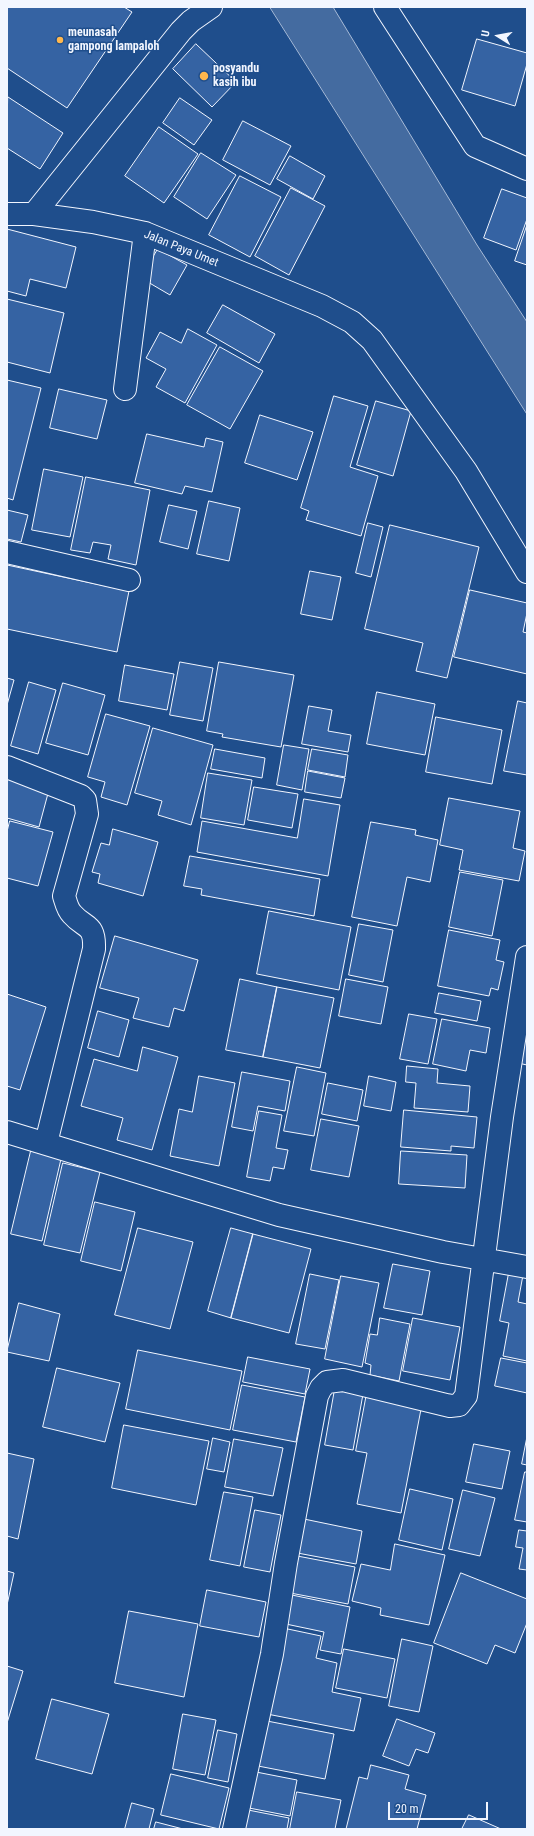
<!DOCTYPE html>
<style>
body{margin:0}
#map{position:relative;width:534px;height:1836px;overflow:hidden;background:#1f4e8c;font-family:"Roboto Condensed",sans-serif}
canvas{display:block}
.frame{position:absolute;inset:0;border:8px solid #f2f6ff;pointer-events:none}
.north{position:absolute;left:478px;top:16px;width:40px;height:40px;-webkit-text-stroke:3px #1f4e8c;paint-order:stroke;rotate:281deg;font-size:11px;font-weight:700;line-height:16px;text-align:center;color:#f2f6ff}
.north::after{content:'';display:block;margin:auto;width:14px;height:18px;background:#f2f6ff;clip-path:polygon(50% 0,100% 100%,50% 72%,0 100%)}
.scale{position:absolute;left:388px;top:1802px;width:100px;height:18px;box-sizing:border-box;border:2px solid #f2f6ff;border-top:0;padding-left:5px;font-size:12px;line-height:14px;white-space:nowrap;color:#f2f6ff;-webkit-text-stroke:3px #1f4e8c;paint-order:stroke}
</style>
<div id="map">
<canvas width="534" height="1836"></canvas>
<div class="frame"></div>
<div class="north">U</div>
<div class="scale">20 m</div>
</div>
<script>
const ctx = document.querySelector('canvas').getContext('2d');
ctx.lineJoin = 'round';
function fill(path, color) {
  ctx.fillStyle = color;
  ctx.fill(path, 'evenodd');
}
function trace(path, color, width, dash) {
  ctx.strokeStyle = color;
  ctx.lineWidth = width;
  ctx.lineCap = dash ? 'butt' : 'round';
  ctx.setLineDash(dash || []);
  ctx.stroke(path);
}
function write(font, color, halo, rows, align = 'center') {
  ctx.font = font + ' "Roboto Condensed",sans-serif';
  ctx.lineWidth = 3;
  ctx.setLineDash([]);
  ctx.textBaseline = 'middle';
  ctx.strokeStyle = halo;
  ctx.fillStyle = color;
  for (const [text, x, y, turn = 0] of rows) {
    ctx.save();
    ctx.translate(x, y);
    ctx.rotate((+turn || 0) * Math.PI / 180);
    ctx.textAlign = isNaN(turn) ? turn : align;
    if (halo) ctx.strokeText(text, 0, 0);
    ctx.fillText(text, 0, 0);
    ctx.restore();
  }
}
const water = new Path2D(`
 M270,7H333L477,245L527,322V414Z`);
fill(water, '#446ba0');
trace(water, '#a8bbd7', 1);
const building = new Path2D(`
 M7,7H124L132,12L67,108L7,68Z
 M477,39L527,53V64L515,106L462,90Z
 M196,44L236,82L212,107L173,69Z
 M8,97L63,133L40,169L7,148Z
 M180,98L212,120L194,145L163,123Z
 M243,121L291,146L270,185L223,160Z
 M159,127L198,154L164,203L125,176Z
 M201,153L236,175L207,219L174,197Z
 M290,156L325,176L313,199L277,179Z
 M240,176L281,197L250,257L209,235Z
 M291,188L325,206L289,275L255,256Z
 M502,189L527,198V219L516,250L484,238Z
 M527,225V265L515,261Z
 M7,229L76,247L66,288L30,279L26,296L7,291Z
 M158,249L187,265L170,295L141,278Z
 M7,299L64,313L50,373L7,362Z
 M223,305L275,334L259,363L207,333Z
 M188,329L217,345L185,403L156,387L166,369L146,358L160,332L181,343Z
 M220,347L263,371L230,429L187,405Z
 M7,380L41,388L13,500L7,498Z
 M59,389L107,400L97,439L50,428Z
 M334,396L368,406L350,467L378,476L361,536L306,520L309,511L301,508Z
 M376,401L411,411L393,476L357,465Z
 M260,415L313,432L297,480L245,463Z
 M147,434L204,447L206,438L223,442L212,492L185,486L182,494L135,483Z
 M44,469L83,477L70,537L32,530Z
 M86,477L150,490L136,565L108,559L111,545L93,542L90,553L71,550Z
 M209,501L240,508L229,561L197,554Z
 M169,505L197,511L188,549L160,542Z
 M7,510L28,515L21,542L7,539Z
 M368,523L383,527L371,577L356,573Z
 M390,525L479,547L447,678L416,671L423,643L365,629Z
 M7,565L129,591L117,652L7,629Z
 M310,571L341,577L332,620L301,614Z
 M470,590L527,603V613L523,632L527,633V674L454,657Z
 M180,662L213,668L203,721L170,715Z
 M219,662L294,675L281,747L222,737L223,734L207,731Z
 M125,665L174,674L167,710L119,701Z
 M7,678L14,680L7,705Z
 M29,682L56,690L38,754L11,746Z
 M63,683L105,695L88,755L46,743Z
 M377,692L435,704L425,755L367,744Z
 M518,701L527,703V775L504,771Z
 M309,706L332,710L328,731L351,735L348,752L302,744Z
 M106,714L150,726L127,805L101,797L105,782L88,777Z
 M436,717L502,730L492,784L426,772Z
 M153,728L213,745L191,825L158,815L162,801L135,793Z
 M284,745L309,749L302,790L277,785Z
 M215,749L265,758L262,778L211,769Z
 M312,749L348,755L345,777L308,770Z
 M308,771L345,778L341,798L305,792Z
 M208,773L252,780L244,825L201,818Z
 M7,774L50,786L39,827L7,818Z
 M254,787L298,794L292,828L248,820Z
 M449,798L520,811L513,848L525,851L519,881L459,870L463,850L440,845Z
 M304,799L340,805L328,876L197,852L202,821L297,838Z
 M10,821L53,832L38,886L7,878V832Z
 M371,822L416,830L415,835L438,840L430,882L407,877L397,926L352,917Z
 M113,829L158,842L143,896L98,883L100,874L92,872L101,843L109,845Z
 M190,856L320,879L314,916L201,895L202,889L184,886Z
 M460,872L503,880L492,936L449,927Z
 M269,911L351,927L339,990L257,974Z
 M359,924L393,930L383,982L349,975Z
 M449,930L500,940L496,960L504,962L498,990L491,988L489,996L438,986Z
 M115,936L198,960L184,1011L174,1008L169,1027L133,1018L139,998L100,988Z
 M240,979L277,987L263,1057L226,1050Z
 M346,979L388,987L381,1024L339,1016Z
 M277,987L334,998L320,1068L263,1057Z
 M439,993L481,1001L477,1021L435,1013Z
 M7,994L46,1007L20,1090L7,1086Z
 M98,1011L129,1020L119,1057L88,1048Z
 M409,1014L437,1019L428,1064L400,1059Z
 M442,1019L490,1028L486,1053L470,1050L466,1071L433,1064Z
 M523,1034L527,1035V1065L518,1063Z
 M143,1047L178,1057L152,1150L117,1140L123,1118L81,1106L94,1059L137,1071Z
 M407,1066L438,1069L437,1083L470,1086L468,1112L414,1108L416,1083L406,1082Z
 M297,1067L326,1073L314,1136L284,1131Z
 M242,1072L290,1081L285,1111L258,1106L253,1131L232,1127Z
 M199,1076L235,1083L219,1166L170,1156L179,1109L192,1112Z
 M369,1076L396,1082L391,1111L364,1106Z
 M328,1083L363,1090L357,1121L322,1114Z
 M404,1110L477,1117L474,1148L451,1146V1151L401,1147Z
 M259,1111L282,1115L276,1148L288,1150L284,1169L273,1167L270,1181L247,1177Z
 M321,1119L359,1126L349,1177L311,1170Z
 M31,1151L61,1159L42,1241L11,1234Z
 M401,1151L467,1155L465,1188L399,1184Z
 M63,1163L100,1172L80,1253L44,1245Z
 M95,1202L135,1212L121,1271L81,1261Z
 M138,1228L193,1242L170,1329L115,1315Z
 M231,1228L253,1234L231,1318L208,1311Z
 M253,1234L311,1249L289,1333L231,1318Z
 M393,1264L430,1271L422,1315L384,1308Z
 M509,1273L523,1275L518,1302L527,1304V1361L503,1356L509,1323L500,1321Z
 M310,1274L339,1280L325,1349L296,1344Z
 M341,1276L379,1283L362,1367L325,1359Z
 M19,1303L60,1314L49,1361L7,1352Z
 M380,1318L410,1324L399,1381L370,1375L371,1365L365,1363L370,1334L377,1335Z
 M413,1318L460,1327L450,1380L403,1371Z
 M138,1350L242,1371L230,1430L126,1409Z
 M248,1357L310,1369L305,1394L243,1382Z
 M501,1358L527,1363V1393L495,1386Z
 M57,1368L120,1383L105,1442L43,1427Z
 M242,1385L305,1397L296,1442L233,1430Z
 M335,1389L363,1394L353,1450L325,1445Z
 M367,1393L422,1404L401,1513L357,1504L367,1453L356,1451Z
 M124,1425L209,1441L196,1505L112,1488Z
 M527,1437V1465L522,1464Z
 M213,1438L230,1442L224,1472L207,1469Z
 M234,1439L283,1448L273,1496L225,1487Z
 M474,1444L510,1451L502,1489L466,1482Z
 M7,1453L34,1459L18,1539L7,1536Z
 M525,1472H527V1522L515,1520Z
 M410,1489L453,1499L442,1550L399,1540Z
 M463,1490L495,1498L480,1556L449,1549Z
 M224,1492L253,1497L240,1566L210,1560Z
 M255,1510L281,1515L270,1572L244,1567Z
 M299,1518L362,1531L356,1564L292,1552Z
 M519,1530L527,1531V1570L519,1569L523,1548L516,1547Z
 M395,1544L445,1555L429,1625L380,1615L381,1608L352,1601L361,1564L390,1570Z
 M292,1555L355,1567L348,1604L285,1592Z
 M7,1571L14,1573L7,1605Z
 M461,1573L527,1599V1623L515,1653L495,1645L487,1664L434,1643Z
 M207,1590L266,1602L259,1637L200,1626Z
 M287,1594L350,1607L341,1654L320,1650L324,1632L281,1623Z
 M129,1611L198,1624L184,1697L115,1683Z
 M283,1628L321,1636L316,1658L337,1663L332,1692L361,1698L354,1731L267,1714Z
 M402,1639L433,1646L419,1712L389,1706Z
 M344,1649L395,1659L387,1698L336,1688Z
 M7,1666L23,1671L7,1723Z
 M52,1699L109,1714L92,1774L36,1759Z
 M183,1714L216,1720L205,1775L173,1769Z
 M397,1719L435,1733L428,1753L416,1749L409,1766L383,1756Z
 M267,1721L334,1734L325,1779L258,1766Z
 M218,1730L237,1734L228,1782L208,1778Z
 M371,1765L409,1775L405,1789L426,1795L417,1829H346L359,1777L367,1779Z
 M251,1771L297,1780L290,1816L244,1807Z
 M171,1774L229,1788L219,1829L161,1815Z
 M297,1792L341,1800L335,1829H290Z
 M132,1803L154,1809L149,1829H125Z
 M243,1809L289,1818L287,1829H239Z
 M469,1815L501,1829H462Z
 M156,1822L183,1829H154Z`);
fill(building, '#3563a3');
trace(building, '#f2f6ff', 1);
const street = new Path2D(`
 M385,7L475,146L527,169
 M7,214H34L181,31L191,21L211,7
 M34,214L93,222L145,233L322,306L352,322L372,340L466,471L527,572
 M125,389L145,233
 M7,552L129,580
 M7,767L81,796L85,800L87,814L64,896C66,902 67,909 72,914C85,929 95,923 94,949L46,1143
 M7,1132L279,1215L443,1252L527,1267
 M234,1829L272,1654L286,1563L317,1396L321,1388L327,1382L343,1380L450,1406L459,1405L466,1396L502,1117L527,957`);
trace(street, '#f2f6ff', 24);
trace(street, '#1f4e8c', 22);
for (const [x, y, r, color] of [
 [60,40,4,"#ffb74d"],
 [204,76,5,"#ffb74d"]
]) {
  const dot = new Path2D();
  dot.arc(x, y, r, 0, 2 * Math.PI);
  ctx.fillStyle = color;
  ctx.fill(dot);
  trace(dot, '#1f4e8c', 1.5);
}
write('bold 12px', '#f2f6ff', '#1f4e8c', [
 ["meunasah",68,33],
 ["gampong lampaloh",68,47],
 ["posyandu",213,69],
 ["kasih ibu",213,83]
], 'left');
write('12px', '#f2f6ff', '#1f4e8c', [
 ["Jalan Paya Umet",181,249,22]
]);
</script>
